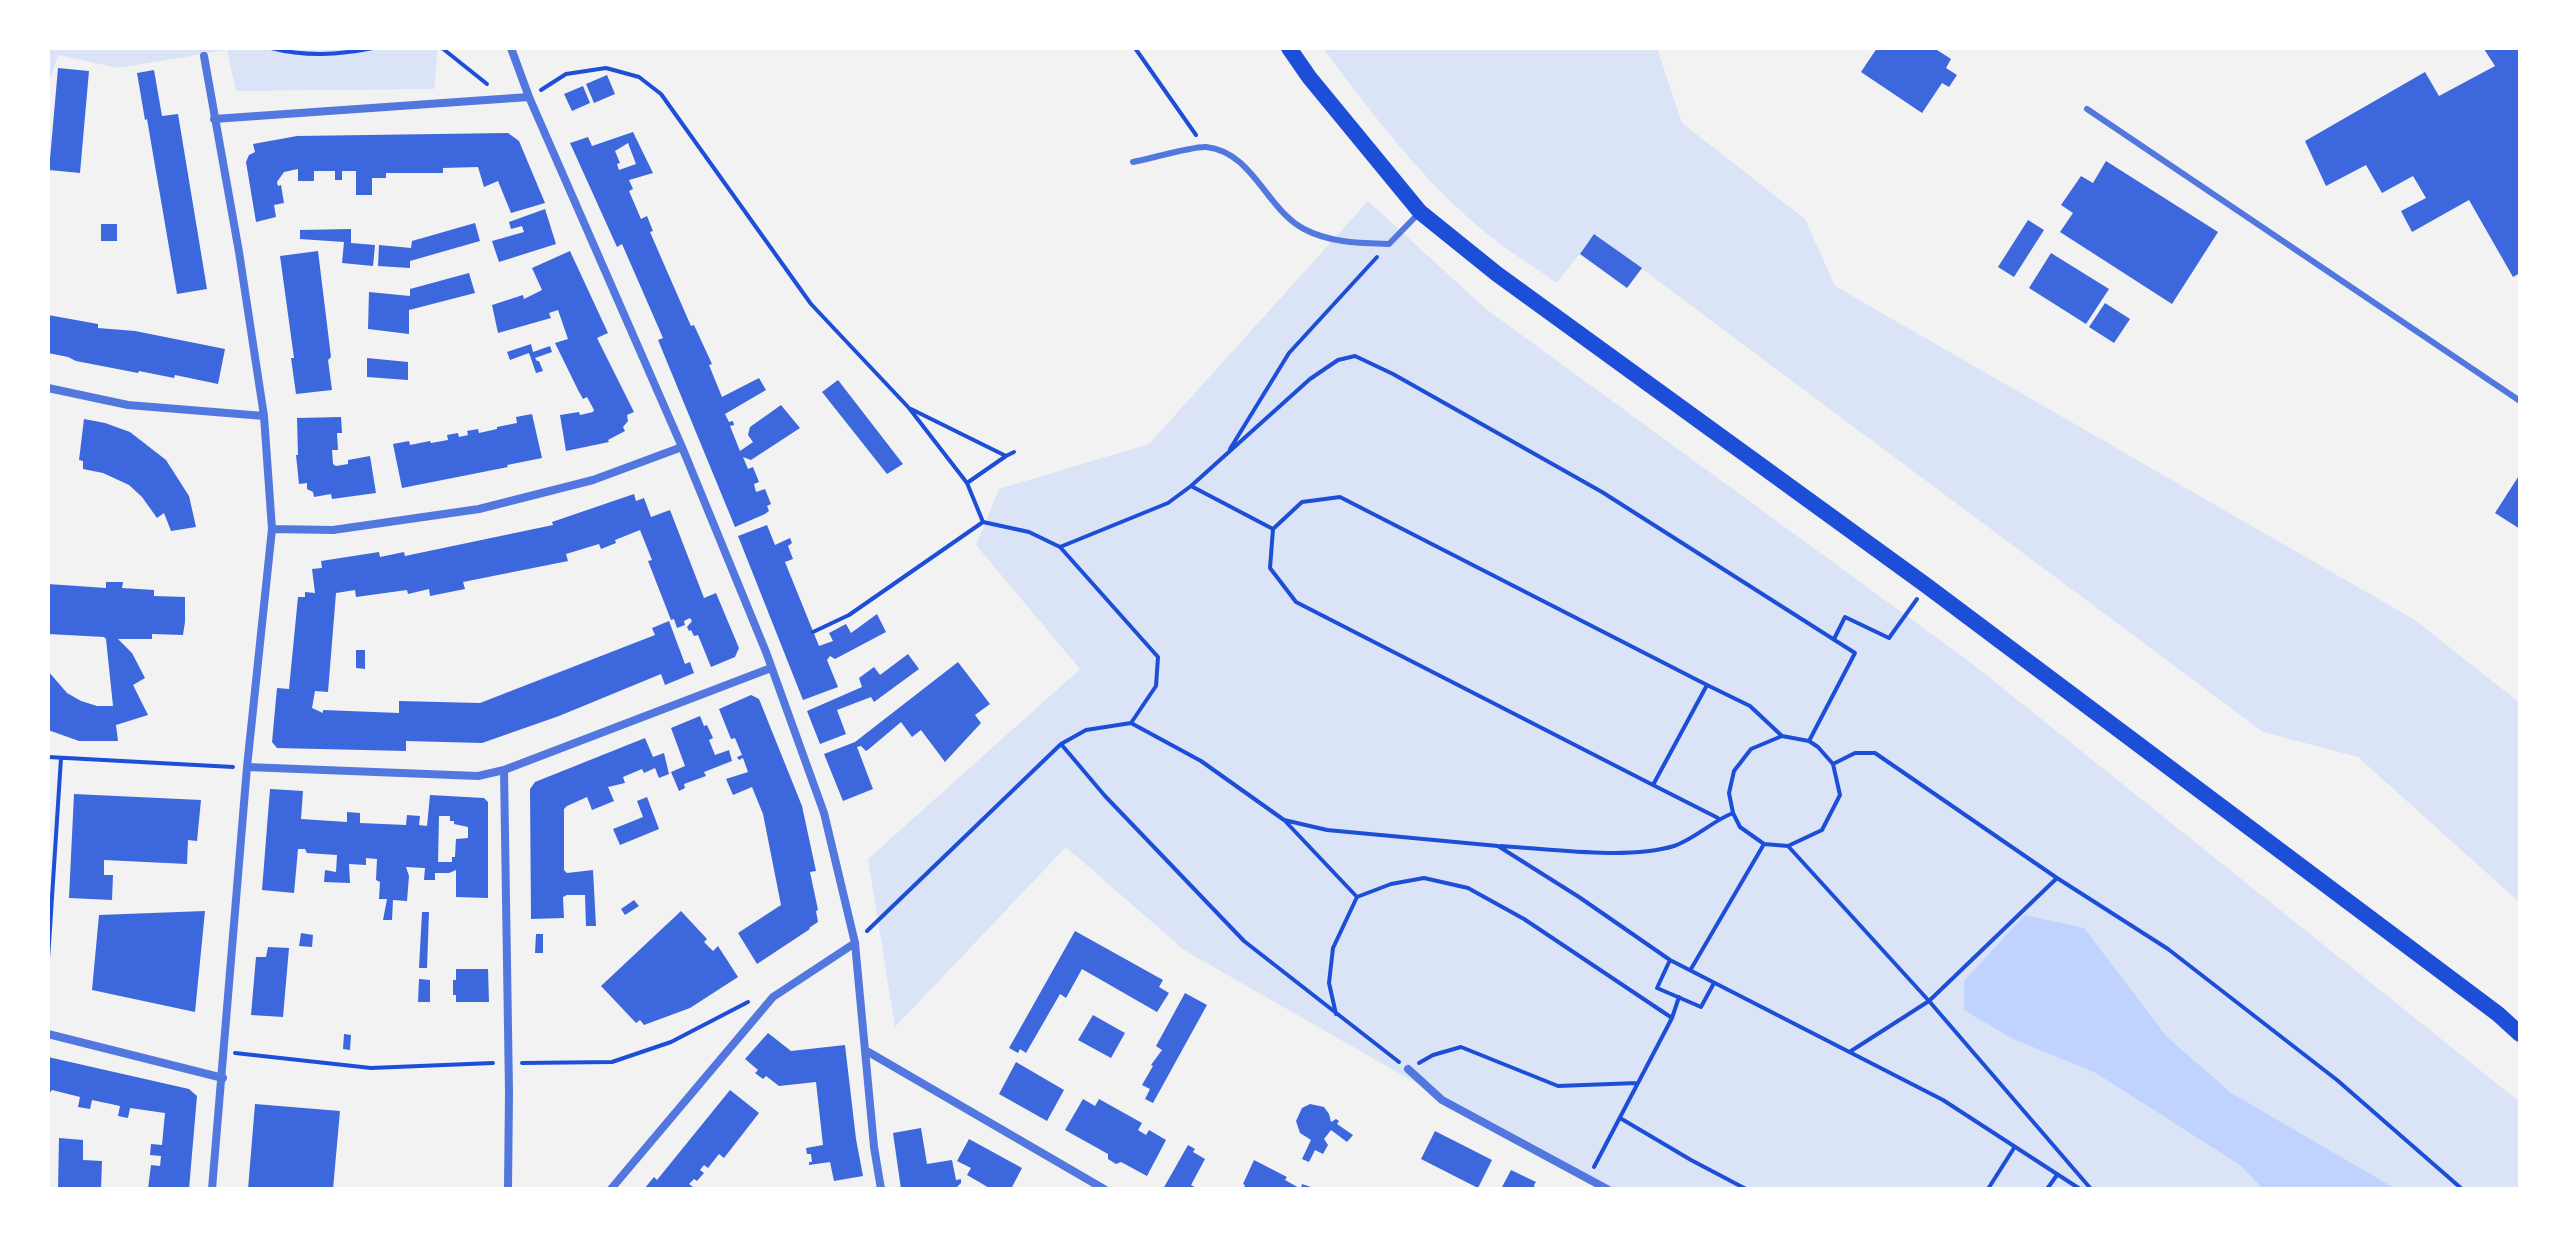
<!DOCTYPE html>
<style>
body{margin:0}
#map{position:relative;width:2568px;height:1237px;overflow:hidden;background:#f2f2f2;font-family:Figtree,sans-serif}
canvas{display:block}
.frame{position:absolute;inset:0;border:50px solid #fff;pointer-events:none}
</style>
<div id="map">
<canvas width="2568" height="1237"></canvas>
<div class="frame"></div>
</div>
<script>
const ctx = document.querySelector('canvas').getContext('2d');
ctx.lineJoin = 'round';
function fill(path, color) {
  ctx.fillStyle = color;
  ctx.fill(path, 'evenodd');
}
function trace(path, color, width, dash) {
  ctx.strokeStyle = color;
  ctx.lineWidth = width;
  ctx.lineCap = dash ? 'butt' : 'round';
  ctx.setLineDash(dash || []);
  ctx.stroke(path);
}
fill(new Path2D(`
 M48,48H438L434,89L236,91L227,50L118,68L58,55L48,85Z
 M1323,48H1657L1682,123L1805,219L1835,286L2415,620L2520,703V903L2358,757L2263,732L1595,234L1557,283C1533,266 1508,251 1486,233C1422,180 1372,114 1323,48Z
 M1368,201L1486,309L1974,665L2520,1102V1189H1601L1184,950L1066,847L895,1027L868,859L1080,669L976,545L999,489L1149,444Z`), '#dbe4f7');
fill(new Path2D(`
 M2025,915L2084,928L2167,1037L2231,1093L2396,1189H2263L2240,1165L2096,1073L2011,1038L1964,1010V981Z`), '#bfd3fe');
fill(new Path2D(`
 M1877,48H1934L1951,59L1946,68L1957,75L1949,87L1942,83L1922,113L1861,72Z
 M2486,48H2520V273L2513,277L2469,200L2412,232L2401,211L2426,198L2413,176L2382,193L2366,165L2326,186L2305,141L2425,72L2439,96L2495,66L2484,49Z
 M58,68L89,71L80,173L49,170Z
 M154,70L162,116L178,114L207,289L177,294L147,119L145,120L137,73Z
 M607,75L615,94L594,103L586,84Z
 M583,86L590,103L572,111L564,94Z
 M633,132L653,173L629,180L633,189L629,191L641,219L647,216L653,231L650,232L670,278L691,326L694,325L712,364L709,365L722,397L759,378L766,390L725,414L729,422L733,421L734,425L730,426L740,451L753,442L748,435L750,427L781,405L800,428L751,460L743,457L748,469L753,467L759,482L754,484L756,492L765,489L771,504L767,506L769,511L765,514L735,527L658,340L663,338L622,244L617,247L570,143L588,137L592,146ZM628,143L636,164L619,170L617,164L620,163L615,151Z
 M508,133L519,141L545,203L511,213L498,181L484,187L478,167L443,168V173H386V178H372V195H356V171H342V180H335V171H314V181H298V169L284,172L277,182L278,186L281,185L284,203L274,205L276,217L256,222L246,162L249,155L255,152L253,144L297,136Z
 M2106,161L2218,232L2172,304L2060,232L2073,213L2061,205L2081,176L2093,183Z
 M545,209L556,244L499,262L492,241L524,232L522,226L511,229L509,222Z
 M2028,220L2044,230L2014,277L1998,267Z
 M475,223L480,241L410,261V268L378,266L379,245L411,248L412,241Z
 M101,224H117V241H101Z
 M351,229V243L375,245L373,266L342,263L344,242L300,239V230Z
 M1594,234L1642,268L1627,288L1580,254Z
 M318,251L331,357L328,360L332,390L296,394L291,358H294L280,256Z
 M570,251L608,333L597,338L634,412L627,415L628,421L623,427L625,431L608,440L609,442L566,451L560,415L579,412L580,415L593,412L594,410L587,397L583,399L578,390L555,343L568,339L558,310L549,313L551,318L498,333L492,305L523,295L524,299L542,290L532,268Z
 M2051,253L2109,289L2086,324L2029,288Z
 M469,273L475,293L409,310V334L368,329L369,292L410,296V289Z
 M2105,303L2130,319L2114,343L2089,327Z
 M48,315L98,324V328L135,331L225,349L218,384L175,375L174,378L139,371L138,373L76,361L68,357L48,353Z
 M531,344L533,352L550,346L552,352L535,358L537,361H539L543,371L536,373L529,353L510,360L507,352Z
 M367,358L408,362V380L367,377Z
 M838,380L903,464L887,474L822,392Z
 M532,414L542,458L507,465L508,467L402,488L393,444L409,441L410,445L430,441L431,443L448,440L447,435L458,433L459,437L468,435L467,431L478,429L479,433L497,429V427L517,423L516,417Z
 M341,417L342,433H337L338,450H332L333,464L336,466L348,464V460L370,456L376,493L332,499L331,494L314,497L313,492L307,489V483L299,484L296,455H298L297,418Z
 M84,419L105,423L130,432L166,460L189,496L196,527L171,531L164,513L157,518L142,497L129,485L103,473L83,469V461L79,460Z
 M2520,474V529L2495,513Z
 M634,494L636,501L644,498L651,517L670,510L704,598L716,593L739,648L735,657L711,667L698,635L694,636L691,630L689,631L687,627L692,621L690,618L684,621L685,625L677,628L674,619L671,620L648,561L652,560L640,530L615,540L616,543L601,549L599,544L566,554L568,561L463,582L465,589L430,596L429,589L408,594L407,590L356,597L355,590L336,593L328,692L315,691L312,708L323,713V710L399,713V701L480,703L655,635L652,628L669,621L685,664L690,662L694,673L665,685L661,674L559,716L482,743L406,741V751L277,748L272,742L277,688L289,689L298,597H305V592L315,593L312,569L322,568L321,561L379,552L380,557L404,552L405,556L553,525L552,522Z
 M767,525L775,545L790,538L792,543L788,546L793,559L785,562L819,646L833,641L829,633L846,624L851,633L877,614L886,632L835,659L830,656L827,660L838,687L803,700L738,536Z
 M106,582H123L122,588L154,590V596L185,597V622L183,635L152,634V639H118L132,653L145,678L133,685L148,715L116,725L118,741H79L48,730V671L67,693L81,701L97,706H113L106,639L104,637L48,634V584L106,588Z
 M356,650H365V669L356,668Z
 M908,654L919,669L874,702L871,697L837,710L846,734L820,744L807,711L862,687L859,678L874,667L880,675Z
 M958,662L990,704L975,715L981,723L945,762L921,730L912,737L901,722L869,749L866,751L861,746L857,747L873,789L843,801L824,754L855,742Z
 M751,695L759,699L802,806L816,871L810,872L818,910L816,911L818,922L809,928L810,929L757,964L738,933L781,905L763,814L752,787L733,795L726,779L748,772L743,758L739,760L737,757L742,755L735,738L731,739L719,709Z
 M700,716L704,726L707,725L713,738L709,740L715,755L729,750L732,761L704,772L706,776L684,784L685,788L679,791L671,772L685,766L671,728Z
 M645,738L653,757L664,753L669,774L659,778L655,768L644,773L642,769L623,777L625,783L608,787L614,801L592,810L587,797L567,806L564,809V870L567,873L593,870L596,926H586L585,895H567L563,897L564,918L531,919L530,789L535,782Z
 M270,789L303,791L301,819L347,822V812L360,813V823L406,825L407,815L420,816L419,825L427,826L430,795L484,798L488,802V898L456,897V870L449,873H435V880H424L425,868L406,867L409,876L407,901L393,900L392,920H383L387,899H379L380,882L376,880L377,859L366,858V865L349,864L350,883L324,882L325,870L336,872L337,855L307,853L305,849H298L294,893L262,890ZM439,816H450V821H454V824L468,827V838L456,839L455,857H452V862H438Z
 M74,794L201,800L197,841L188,840L187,864L104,860V875H113L112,900L69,898Z
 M647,797L659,829L620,845L613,829L643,817L637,801Z
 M634,900L639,906L625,915L621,909Z
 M205,911L195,1012L92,990L99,915Z
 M681,911L707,939L704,942L713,951L718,946L738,977L690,1008L644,1025L640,1020L636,1023L601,986Z
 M422,912H429L427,968H419Z
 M1075,931L1163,980L1159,987L1169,993L1157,1012L1082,969L1066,998L1060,994L1026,1053L1020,1049L1018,1053L1009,1048Z
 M301,933L313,935L312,947L299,946Z
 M536,934H543V953H535Z
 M268,947L289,948L283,1017L251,1015L256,957H266Z
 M456,969H488L489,1002H456V995H453V980H456Z
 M419,979L430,980V1002H418Z
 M1185,993L1207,1005L1153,1103L1145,1099L1150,1089L1142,1085L1153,1066L1151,1065L1162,1050L1156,1046Z
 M1093,1015L1125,1033L1111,1058L1078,1040Z
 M768,1033L791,1051L845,1045L856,1139L863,1176L834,1181L830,1162L809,1165V1162H812L811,1154H807L806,1148L823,1145L816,1082L779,1086L766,1076L763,1079L755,1073L758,1070L745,1059Z
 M344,1034L351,1035L350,1050L343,1049Z
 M48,1057L189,1089L197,1096L189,1189H148L151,1165L160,1166L161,1156L150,1155L151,1144L162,1145L165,1113L130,1108L128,1118L118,1116L120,1106L92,1100L90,1109L78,1107L80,1097L52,1090L48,1095Z
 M1016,1062L1064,1090L1047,1121L999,1094Z
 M730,1090L759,1113L724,1158L719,1154L708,1168L704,1165L700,1170L704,1173L697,1181L694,1179L689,1184L693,1187L691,1189H644L654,1177L657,1180Z
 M1083,1099L1095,1106L1099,1099L1142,1123L1138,1130L1146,1135L1149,1130L1166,1140L1147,1176L1121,1162L1116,1164L1108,1159V1154L1065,1130Z
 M255,1104L340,1111L333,1189H248Z
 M1310,1104L1324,1107L1329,1114L1331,1122L1336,1119L1339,1121L1337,1124L1353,1135L1347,1142L1331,1130L1324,1139L1328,1145L1323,1154L1315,1150L1309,1162L1302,1159L1311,1140L1300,1133L1296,1121L1302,1108Z
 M921,1128L927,1164L952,1160L956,1180L961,1179V1183L957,1187L901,1189L893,1133Z
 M1435,1131L1492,1160L1478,1188L1421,1159Z
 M59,1138L83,1140V1160L102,1161L101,1189H58Z
 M969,1139L1022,1168L1011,1189H991L967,1175L971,1168L957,1161Z
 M1188,1145L1195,1149L1193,1152L1205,1159L1191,1185L1198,1189H1163Z
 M1254,1160L1287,1177L1285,1180L1301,1189L1302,1184L1317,1189H1243L1245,1185L1243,1184Z
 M1511,1170L1536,1182L1534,1185L1535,1189H1501Z`), '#3d67dc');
trace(new Path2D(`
 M271,48C306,57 338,55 373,48
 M442,48L487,84
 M1135,48L1196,135
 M541,90L566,74L606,68L639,77L661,94L811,304L909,408L967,483L983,522
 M911,409L1006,456L1014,452
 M1230,449L1289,353L1377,257
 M967,483L1006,456
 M1191,486L1273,529
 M1060,547L1158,657L1156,686L1131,723
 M813,632L849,615L983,522L1029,532L1060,547L1168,503L1191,486L1310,379L1338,360L1355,356L1393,374L1602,492L1855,653L1809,741
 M1834,639L1845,617L1889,638L1917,599
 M1782,736L1809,741L1818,747L1833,764L1840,795L1822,830L1788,846L1764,844L1740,827L1733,813L1729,793L1734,771L1751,749Z
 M1061,744L1105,796L1244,941L1399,1062
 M48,757L233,767
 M1833,764L1855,753H1875L2057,878L2168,949L2337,1080L2462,1189
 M1653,785L1296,602L1270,568L1273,529L1302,502L1340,497L1707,685
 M1718,818L1653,785L1707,685L1750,706L1782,736
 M1286,822L1357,897L1333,948L1329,983L1336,1014
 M1501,846C1551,849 1628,860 1674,846C1695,839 1712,821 1733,813
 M1788,846L1929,1001L2091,1189
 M1357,897L1391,884L1424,878L1468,888L1524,919L1672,1018
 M867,931L1061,744L1086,730L1131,723L1201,761L1284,820L1327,830L1498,846L1579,897L1670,960L1943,1100L2080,1189
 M48,959L61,758
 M1670,960L1657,988L1701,1007L1714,983
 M1691,969L1764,844
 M1851,1051L1929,1001L2057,878
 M235,1053L371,1068L493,1063
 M522,1063L612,1062L671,1042L748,1002
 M1419,1063L1433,1055L1461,1047L1558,1086L1637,1083
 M1620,1118L1691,1160L1746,1189
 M1594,1167L1672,1018L1679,997
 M1988,1189L2014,1148
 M2047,1189L2057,1175`), '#1d4ed8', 4);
trace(new Path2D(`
 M2087,109L2520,401
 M1133,162C1149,159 1193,146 1206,147C1253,152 1266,209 1304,229C1330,243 1361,243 1389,244L1419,213`), '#5277de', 6);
trace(new Path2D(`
 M511,48L529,97L682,447L766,652L824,813L855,943L874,1147L881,1189
 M204,56L239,252L264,416L272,529L247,767L212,1189
 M214,119L529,97
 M48,388L128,405L264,416
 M272,529L333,530L479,509L593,480L682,447
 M247,767L478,776L504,770L771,668
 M504,770L509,1092L508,1189
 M48,1034L223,1078
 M865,1050L1104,1189
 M1408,1069L1442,1100L1607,1189
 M611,1189L773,997L855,943`), '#5277de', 8);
trace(new Path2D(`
 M1289,48L1309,77L1420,212L1497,274L1927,586L2498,1014L2520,1034`), '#1d4ed8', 16);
</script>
